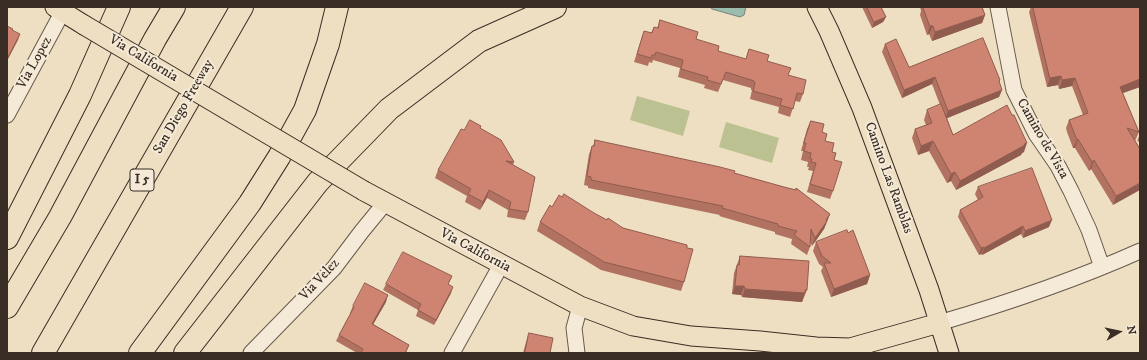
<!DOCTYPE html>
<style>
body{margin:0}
#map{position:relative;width:1147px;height:360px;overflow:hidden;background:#efdfc2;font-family:"IM FELL DW Pica",serif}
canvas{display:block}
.frame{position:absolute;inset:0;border:8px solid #392d25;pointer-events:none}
.north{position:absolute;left:1099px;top:312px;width:40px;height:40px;-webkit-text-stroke:3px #f5ead7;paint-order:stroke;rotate:81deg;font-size:11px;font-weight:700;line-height:16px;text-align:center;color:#392d25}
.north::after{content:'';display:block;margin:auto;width:14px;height:18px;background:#392d25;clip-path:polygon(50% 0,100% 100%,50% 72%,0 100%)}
</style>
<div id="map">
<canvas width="1147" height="360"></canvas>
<div class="frame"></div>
<div class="north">N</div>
</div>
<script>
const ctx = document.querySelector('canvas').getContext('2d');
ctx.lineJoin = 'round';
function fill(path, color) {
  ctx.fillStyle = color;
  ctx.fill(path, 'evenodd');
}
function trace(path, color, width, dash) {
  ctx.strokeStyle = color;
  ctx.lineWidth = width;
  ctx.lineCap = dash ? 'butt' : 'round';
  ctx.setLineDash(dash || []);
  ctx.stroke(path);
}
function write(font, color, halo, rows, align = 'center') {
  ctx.font = font + ' "IM FELL DW Pica",serif';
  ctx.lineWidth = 4;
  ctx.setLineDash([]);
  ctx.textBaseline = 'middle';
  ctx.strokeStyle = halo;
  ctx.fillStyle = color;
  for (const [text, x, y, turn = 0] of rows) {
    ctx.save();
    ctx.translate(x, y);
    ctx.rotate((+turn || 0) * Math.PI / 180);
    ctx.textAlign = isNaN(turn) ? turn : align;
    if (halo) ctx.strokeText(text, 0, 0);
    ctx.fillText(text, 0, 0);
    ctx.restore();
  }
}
fill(new Path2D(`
 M637,96L690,111L683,136L630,120Z
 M726,122L779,138L772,163L719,147Z`), '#bcc191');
const water = new Path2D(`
 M711,7H746L744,15L740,17L712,9Z`);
fill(water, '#9bbdae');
trace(water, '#748377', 1);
const minor = new Path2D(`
 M998,7L1014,90L1036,134L1058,166L1071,191L1089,230L1102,267
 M7,115L63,11
 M939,323C1007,303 1075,280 1140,251
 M251,353L334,268L362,231L385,203
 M452,353L501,265
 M577,353L574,328L580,306`);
const major = new Path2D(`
 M55,7L84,25
 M817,7L829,31L862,108L929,290L949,353
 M364,191L580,306L633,326L691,336L760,341L816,347L850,348L939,323`);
const highway = new Path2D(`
 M7,238L80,95L119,7
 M7,307L60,217L155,39L174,7
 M43,353L242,7
 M140,353L250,203L279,157L305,110L328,44L337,7
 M185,353L318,182L389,109L479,41L555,7`);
trace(minor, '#665a4c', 17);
trace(major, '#392d25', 21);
trace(highway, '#392d25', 24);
trace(minor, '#f5ead7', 15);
trace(major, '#efdfc2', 19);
trace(highway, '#efdfc2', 22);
const majorBridge = new Path2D(`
 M84,25L364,191`);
trace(majorBridge, '#392d25', 21, []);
trace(majorBridge, '#efdfc2', 19);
fill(new Path2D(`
 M862,7H881L886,17L883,22L872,28Z
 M920,7H982L985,15L982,23L932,41L929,34L927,35L920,15L921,11Z
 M1031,7H1140V87L1123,93L1139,132L1135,141V140L1140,149L1113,205L1091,169L1089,171L1075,148H1073L1067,132L1066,128L1069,120L1083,115L1072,86L1059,89L1058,85L1047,87L1029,12Z
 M660,20L718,51L746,59L749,49L788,75L803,94L800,102L795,101L790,117L778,113L779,107L750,99L752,90H751V88L723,80L718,92L704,88L705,85L678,77L680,68L653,60L652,63L649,62L648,66L634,62L644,31L651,33L654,27L657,28Z
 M885,44L909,67L999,82L1002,90L999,97L947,118L953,135L1024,152L1022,153L1021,155L956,190L951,181L947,183L929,151L918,155L912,138L915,129L926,125L924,120L927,110L940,105L932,84L902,98L882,52Z
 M811,121L822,132L825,141L832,152L834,160L833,191L830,199L807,192L813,171L808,170L809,167H807L808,162L801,160L803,151H801L807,129Z
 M480,129L514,162L513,165L528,212L525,220L507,217L508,210L487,198L480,210L465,202L467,196L435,178L438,170L464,130Z
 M1140,134V142L1137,141Z
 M595,140L734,173L784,187L795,190L796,188L830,214L824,229L812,246L810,242V247L807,255L791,244L792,239L775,234V232L719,216L720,215L588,188V186L584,185L589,154L592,146H593Z
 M978,187L1049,227L1023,238L1021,234L982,255L981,254L979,255L958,217L960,210L978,200L975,194Z
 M552,207L607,220L623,228L687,248L684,282L681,291L601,270L537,231L540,222Z
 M816,242L870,275L867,284L831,297L821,271L823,267L819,264L813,251Z
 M740,256L807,290L802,302L742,297L741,295L732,294L734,273Z
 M452,276L448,285L451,293L434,325L416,316L418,310L383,290L386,284Z
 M386,302L373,324L409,345L406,353H357L336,341L339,335L351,313H350L353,306Z
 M529,333L550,353H523L526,342Z`), '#b17261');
fill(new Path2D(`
 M985,15L982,23L932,41L935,32Z
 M886,17L883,22L872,28L874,22Z
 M930,26H933L929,34L927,35Z
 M20,34L18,40L7,61V59Z
 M1061,76L1058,85L1047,87L1050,78Z
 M935,77L932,84L902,98L904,90Z
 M1075,78L1072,86L1059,89L1062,80Z
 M1140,79V87L1117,95L1120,87Z
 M1002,90L999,97L945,119L948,111Z
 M1078,139L1075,148H1073L1077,140Z
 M933,141L929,151L918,155L921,146Z
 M1027,143L1024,152L1022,153L1021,155L956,190L960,181Z
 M1094,160L1091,169L1089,171L1092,162Z
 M955,172L951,181L947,183L951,174Z
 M1140,183V190L1113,205L1116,196Z
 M489,190L487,198L480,210L483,202Z
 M830,214L824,229L812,246L815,238Z
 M1052,220L1049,227L1023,238L1025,231Z
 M1023,226L1021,234L982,255L984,248Z
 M984,247L981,254L979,255L981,248Z
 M870,275L867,284L831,297L834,289Z
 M735,286H744L741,295L732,294Z
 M453,287L451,293L434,325L436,320Z
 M745,289L805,293L802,302L742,297Z
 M388,295L386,302L370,330L372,324Z`), '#905c4f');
const building = new Path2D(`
 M867,7H881L886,17L874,22Z
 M923,7H982L985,15L935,32L933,26H930Z
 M1033,7H1140V79L1120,87L1139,132L1127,128L1140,149V183L1116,196L1094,160L1092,162L1078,139L1077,140L1069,120L1088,113L1075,78L1062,80L1061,76L1050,78Z
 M660,20L698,32L696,39L719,46L718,51L746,59L749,49L769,55L767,61L791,68L788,75L806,80L803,94L797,93L793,109L780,105L782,99L753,91L755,83L754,82V81L726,72L721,84L707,80L708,77L681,69L683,60L656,52L655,55H652L651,58L637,54L644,31L652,33L654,27L658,28Z
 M7,26L13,29L12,30L20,34L7,59Z
 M983,38L1000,80L999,81L1002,90L948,111L935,77L904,90L885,44L896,39L909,67Z
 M941,104L953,135L1007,105L1012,115H1014L1027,143L1024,144L1025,145L960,181L955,172L951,174L933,141L921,146L915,129L932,123L927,110Z
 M470,120L481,126L480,128L501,140L514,162L506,161L535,177L528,212L509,209L511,202L489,190L483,202L468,194L471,189L438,170L461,129L464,130Z
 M811,121L824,124L822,132L827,134L825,141L834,143L832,152L836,153L834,160L842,162L833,191L810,184L816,163L811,162L812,159L810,158L811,153L804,151L806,143H804Z
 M595,140L720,167L735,171L734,173L784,187L796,190V188L830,214L826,220L827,221L815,238L811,229L810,247L794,235L797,231L778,226V224L722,208L723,206L591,180V177L587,176L592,146H594Z
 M1032,168L1052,220L1025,231L1023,226L984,248V247L981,248L960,210L983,197L978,187Z
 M564,194L594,213L607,220L608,218L623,228L687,245V248L693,249L684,282L604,262L540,222L550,205L552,207L559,195L562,197Z
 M847,230L848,233L853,230L870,275L834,289L824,263H831L822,256L816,242Z
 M403,252L452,276L448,284L453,287L436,320L418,310L421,304L386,284Z
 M740,256L809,261L807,290H805V293L745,289L744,286H735L737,265H739Z
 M365,283L388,295L372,324L409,345L405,353H361L363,349L339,335L354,307L353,306Z
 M529,333L553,338L550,353H525Z`);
fill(building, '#ce8471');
trace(building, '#905c4f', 1);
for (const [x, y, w] of [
 [142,180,24]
]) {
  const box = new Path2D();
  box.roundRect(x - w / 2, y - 11, w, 22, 3);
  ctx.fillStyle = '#f5ead7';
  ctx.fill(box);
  trace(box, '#392d25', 1);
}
write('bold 13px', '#392d25', null, [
 ["I 5",142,180]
]);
write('14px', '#392d25', '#f5ead7', [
 ["Via California",143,59,31],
 ["Via Lopez",35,63,-61],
 ["San Diego Freeway",184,107,-60],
 ["Camino de Vista",1042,139,60],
 ["Camino Las Ramblas",888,178,70],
 ["Via California",475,251,28],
 ["Via Velez",320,280,-47]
]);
</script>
